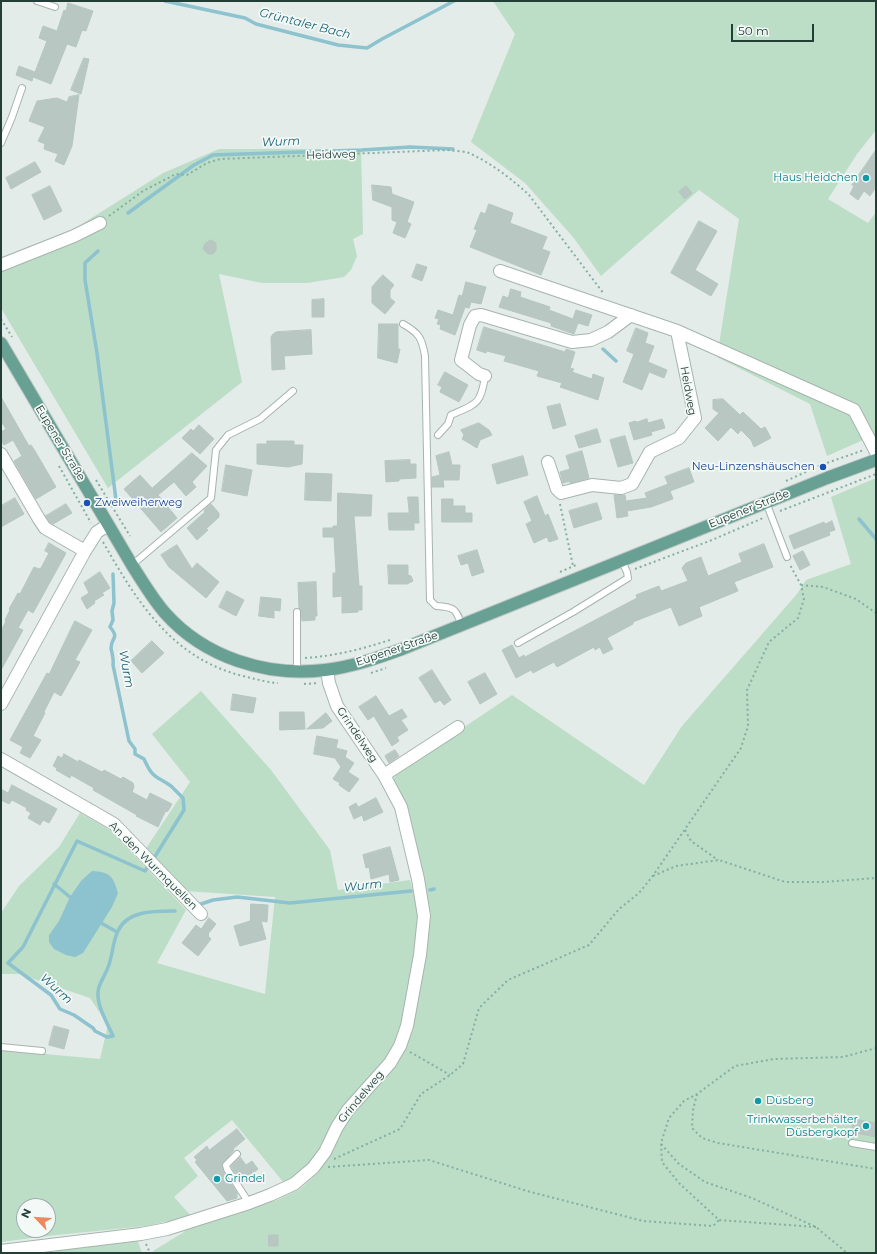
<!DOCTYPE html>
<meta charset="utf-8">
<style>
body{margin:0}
#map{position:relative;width:877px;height:1254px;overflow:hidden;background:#e3ece8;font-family:Montserrat,sans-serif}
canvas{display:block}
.frame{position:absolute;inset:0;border:2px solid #233d37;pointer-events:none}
.north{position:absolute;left:16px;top:1198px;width:40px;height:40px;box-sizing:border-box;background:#f3f9f6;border:1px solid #a0aeaa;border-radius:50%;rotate:295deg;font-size:11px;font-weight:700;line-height:16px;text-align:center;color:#233d37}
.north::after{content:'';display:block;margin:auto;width:14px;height:18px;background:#ed8960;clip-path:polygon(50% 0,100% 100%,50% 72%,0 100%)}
.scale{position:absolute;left:731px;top:24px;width:83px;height:18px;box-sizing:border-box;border:2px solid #233d37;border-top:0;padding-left:5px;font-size:12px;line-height:14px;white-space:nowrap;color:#233d37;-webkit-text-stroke:3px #f3f9f6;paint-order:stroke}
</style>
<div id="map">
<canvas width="877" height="1254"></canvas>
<div class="frame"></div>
<div class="north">N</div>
<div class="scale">50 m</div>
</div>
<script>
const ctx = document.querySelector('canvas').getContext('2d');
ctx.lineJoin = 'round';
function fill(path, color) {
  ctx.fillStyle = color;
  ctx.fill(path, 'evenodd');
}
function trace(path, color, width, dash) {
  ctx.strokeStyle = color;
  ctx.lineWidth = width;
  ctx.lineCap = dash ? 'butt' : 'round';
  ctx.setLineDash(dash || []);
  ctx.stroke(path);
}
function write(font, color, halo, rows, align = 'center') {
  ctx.font = font + ' Montserrat,sans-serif';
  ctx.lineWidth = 3.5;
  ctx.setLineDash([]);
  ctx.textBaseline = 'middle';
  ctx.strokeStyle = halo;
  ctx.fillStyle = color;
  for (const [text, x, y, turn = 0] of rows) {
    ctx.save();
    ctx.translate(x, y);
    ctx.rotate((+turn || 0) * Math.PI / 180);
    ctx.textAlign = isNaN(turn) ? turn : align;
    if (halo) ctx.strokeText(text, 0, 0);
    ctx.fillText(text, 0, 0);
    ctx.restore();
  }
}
fill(new Path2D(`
 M493,1H876V130L857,154L828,199L868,223L876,212V436L863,440L827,456L810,404L717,357L739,219L699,190L601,276L573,237L525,183L471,142L515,34Z
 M219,149H361L363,234L353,239L357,256L351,270L344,277L307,283H262L219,274L242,382L108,488L1,308V268L80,241L82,224L163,173Z
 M876,478V1253H154L153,1251L184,1232L187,1227L277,1200L300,1189L319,1172L344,1126L400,1057L425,956L431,915L401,795L394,779L396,773L512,695L644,785L682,726L797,594L806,580L851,564L831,497Z
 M201,691L271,770L330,850L338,890L410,880L419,914L418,940L401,1031L382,1065L337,1116L310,1165L284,1183L232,1120L184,1158L198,1176L174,1197L191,1216L146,1226L47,1236L1,1242V1050L100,1059L108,1025L90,998L19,974H1V913L19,886L59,847L80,813L110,830L186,910L157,963L265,994L275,897L185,891L145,850L190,782L152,734ZM24,1206H48V1230H24Z
 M137,1239L142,1253H56L55,1250Z`), '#bcddc6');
fill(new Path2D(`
 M92,871C110,872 113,876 118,893L112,907L83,953L75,957L66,955L54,949L49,942V935L59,921L70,897L81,881Z`), '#8dc2cf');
trace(new Path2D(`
 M165,1L245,18L256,24L338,45L367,48L382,39L454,1
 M128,213L194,165L213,155L362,150L410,147L453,149
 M98,251L85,263V280L97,353L116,500
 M603,349L616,361
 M859,519L876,539
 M113,574L114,603L112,611L113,620L110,627C120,639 111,637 111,648C112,654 114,659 113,665L129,741L135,749V754L144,759C153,779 155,775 171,786C175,790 179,794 183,798L184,810L154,858
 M149,865L145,871L77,841L23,947L8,963L51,995L60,1009L74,1015L93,1028L95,1031L107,1037L113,1036C107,1022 94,1002 99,987C102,978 108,971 110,961C113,951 113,941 118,931C127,910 156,911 175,911
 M54,884L70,897
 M430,890L434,889
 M198,905L213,900L237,897L290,903L411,891
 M101,923L117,932`), '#8dc2cf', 3.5);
const building = new Path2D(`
 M68,3L93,11L86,31L82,30L76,47L67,44L51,84L33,77L32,81L16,75L19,66L35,72L47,41L39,38L43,26L57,31L64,10L66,11Z
 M84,58L89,59L81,94L71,90Z
 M79,95L72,146L64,165L55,161L58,154L44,149L45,144L38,141L45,127L29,121L37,101L57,98L67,102L69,97Z
 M876,150V187L870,196L864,191L858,200L850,194L854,186L852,185Z
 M35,162L41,172L11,189L6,178Z
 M372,185L391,187L392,194L414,202L407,222L411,224L405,238L393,233L397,222L392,220V207L373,200Z
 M50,186L62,211L44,220L32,195Z
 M686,186L692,193L685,199L679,192Z
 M489,204L513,213L510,223L547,237L542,249L550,252L541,275L470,247L477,230L474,229L481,212L485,214Z
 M699,221L717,231L695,270L718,284L711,296L671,273Z
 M211,240L216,243V250L213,254H208L203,249L205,244Z
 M417,264L427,267L422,281L412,277Z
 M383,275L394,285L390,290V298L395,302L385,314L372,303V287Z
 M466,282L486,287L481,304L471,302L469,308L465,307L455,335L440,329L441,325L437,324L439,319L435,318L438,310L453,315L459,295L462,296Z
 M511,289L521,292L520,297L550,307L549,310L573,319L576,310L592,315L588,326L578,323L574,334L551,326V323L499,307L503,296L508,298Z
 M324,299V317H312V300Z
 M379,324H398V349H400L397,363L378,358Z
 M484,327L565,352L566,349L575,352L570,368L574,369L572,372L592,379L593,374L604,378L598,400L560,387L562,383L537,376L539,371L504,361L506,356L487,351L486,353L477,350Z
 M636,328L648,333L645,343L654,346L648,362L667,370L664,378L649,372L642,390L623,382L634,354L627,351Z
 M311,330L312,354L284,356L285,369L272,370L271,337L273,334L276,332Z
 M445,372L468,385L459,402L440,392L442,387L438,385Z
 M1,397L29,446L31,445L35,451L56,487L36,499L14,461L22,456L13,440L4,445L1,440V432L6,429L1,421Z
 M723,399L740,415L743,412L761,429L765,427L771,438L754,447L751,440L741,430L738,434L731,427L718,441L705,428L719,413L713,409V400Z
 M560,404L566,425L553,429L547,407Z
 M647,419L648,423L662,419L665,428L651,432L652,435L634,440L629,423L635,421L637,422Z
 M479,423L489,430L492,435L480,440L477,448L462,439L464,435L461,430Z
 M199,425L214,439L200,454L182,438L191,429L193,431Z
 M597,429L601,442L579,448L575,436Z
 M625,436L633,463L618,467L610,440Z
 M267,441H294V445H303L302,464L288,467L257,464V444H267Z
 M582,451L589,478L570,483V481L563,483L560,472L570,469L566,456Z
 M449,452L452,465H460L459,480H443L444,487H432V477L440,475L436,456Z
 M192,453L207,466L192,482L196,487L186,496L174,482L158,495L177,518L161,532L124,489L140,475L152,488Z
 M523,456L528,475L497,484L492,465Z
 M410,460V464H416V478L399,479V481L386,482L385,461Z
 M226,465L252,470L247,496L222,491Z
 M689,468L694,482L670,491L673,499L651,507L627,511L628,516L617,518L614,495H625L626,501L647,498L645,493L668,484L665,477Z
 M306,473L332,474L331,501L305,500Z
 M338,493L372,495L371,516H354L359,586H362V610H358V612L342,613V596L333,597V573H336L334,537H323V528H333V526H337Z
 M537,496L545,516L548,514L558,539L549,542L547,537L534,543L526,524L532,521L524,502Z
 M408,497H418L419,523H414V530H389L388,513H409Z
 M15,498L24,514L1,527V506Z
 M442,499H453V506H465V513H472V522H442Z
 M597,503L602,519L574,528L569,511Z
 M66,504L72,513L53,524L50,522L46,516Z
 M211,504L219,513V517L206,529L208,530L197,540L187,528L205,512L204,510Z
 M832,521L835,530L829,532L830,535L794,549L789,536L824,522L825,524Z
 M49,543L66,553L33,613L28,610L18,628L23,630L1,670V631L6,621L5,620L10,610L9,609L18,593L20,594L34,567L39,569L41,568L49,553L45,551Z
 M764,544L773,567L734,582L738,591L699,607L702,616L679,626L671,607L633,622V624L607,638L613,649L603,654L600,647L595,650L594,647L557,667L554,662L533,673L531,670L516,678L502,650L512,645L519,658L524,655L525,657L637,598L636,595L659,586L661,591L688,581L682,568L686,563L701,557L708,576L742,562L739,554Z
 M177,545L192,569L197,563L219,582L206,598L169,567L161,555Z
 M477,550L484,572L472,576L468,563L461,565L458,556Z
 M803,551L810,565L800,570L793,556Z
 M388,565H408V575L411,576L413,581L407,584H389Z
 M100,572L110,588L102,593L104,595L94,601L95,603L87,609L81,598L89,593L84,583Z
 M316,582L317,616H315V620L302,621L301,612L299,608L298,583Z
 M227,591L244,600L236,616L219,607Z
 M261,597L281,599L280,611L274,610V618L259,616Z
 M75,621L92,630L75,660L80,662L61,696L54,692L44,712L45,713L33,736L41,740L30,758L20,753L23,747L10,740L47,673L49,674Z
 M152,641L164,653L142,673L131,661Z
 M432,670L451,700L444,705L440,700L435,703L419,678Z
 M485,673L497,694L480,704L468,682Z
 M233,694L256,698L253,713L231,710Z
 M376,696L389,716L402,709L407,717L401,720L408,730L397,737L399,741L392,746L374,716L368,720L359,707Z
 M280,712H304L305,729L280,730Z
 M326,713L332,721L323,728L307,729Z
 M317,736L338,740L336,748L347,751L345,757L354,763L348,772L359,779L349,792L339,785L340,783L333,779L341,767L335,758L314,754Z
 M395,750L399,756L389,763L385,756Z
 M64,754L78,762L79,760L102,772L104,770L121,779L123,777L133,783L134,787L132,792L147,800L150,793L172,804L168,811L165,812L158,827L136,816L137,815L93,790L94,788L71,775L70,778L56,770L57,768L53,766L58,756L62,758Z
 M12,785L57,809L49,823L43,820L40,825L28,818L31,813L26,810L27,808L12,800L9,804L1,800V789L8,793Z
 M376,798L383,812L364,821L362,815L354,819L349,807L356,803L358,807Z
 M390,847L399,880L390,882L389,874L371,879L369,867L366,868L363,855Z
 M251,904L268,905L267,922L261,921L266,939L240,946L234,926L250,921Z
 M209,918L216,924L208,934L209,935L208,936L211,939L198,956L182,943L196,925L201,929Z
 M54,1026L69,1030L64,1049L49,1045Z
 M855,1117L859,1120L876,1123V1137L851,1132Z
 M237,1129L245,1139L233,1149L234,1150L222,1164L223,1171L237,1193V1198L227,1201L195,1162L197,1160L194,1157L207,1146L209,1150Z
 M240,1157L246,1165L252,1161L258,1169L241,1183L231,1166Z
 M269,1235H278V1246H269Z`);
fill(building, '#b8c7c1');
trace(building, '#b5c6c0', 1);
const lane = new Path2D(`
 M37,1L55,7
 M1,143L12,117L22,88
 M403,324C419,333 422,338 425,356L430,600L436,606C455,607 456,609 462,626
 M438,435L448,424L451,415C476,404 481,405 485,376
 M766,502L787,557
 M132,565L211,498L216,450L228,435L260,419L293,391
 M297,612V671
 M518,643L573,612L628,578L627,572L622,561
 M1,1047L42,1051
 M852,1143L876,1147
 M237,1154L226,1165L227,1169L249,1203`);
const street = new Path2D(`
 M1,265L74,236L100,223
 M500,271L677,331L854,410L876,452
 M485,376L479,374L461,360L470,325L475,316L481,315L572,342L591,340L608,332L631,315
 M1,454L39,519L45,528L85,551
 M548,462L557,489L561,493L592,485L621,488L632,484L650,452L679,438L695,418L677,331
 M1,704L85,551L97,532L108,525
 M1,759L114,824L201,914
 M384,775L458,727
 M1,1251L141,1234L167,1229L249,1203L270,1195L294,1184L313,1168L325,1152L337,1127L348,1110L390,1063L400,1046L407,1026L420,955L424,916L418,879L401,807L384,775L337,706L329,683L327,670`);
const primary = new Path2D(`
 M1,343L132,565C142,581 152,598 165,613C205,658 267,677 325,670C352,667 377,658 402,649L827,478L876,460`);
trace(lane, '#a6b4af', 8);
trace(street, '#a6b4af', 14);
trace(primary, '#c1c9c7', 14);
trace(new Path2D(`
 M109,216L143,191L176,174L187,175L207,163L220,159L448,150C455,151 463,151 469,153C491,163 512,179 529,195L604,294
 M1,319L12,337
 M59,466L91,523
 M96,480L130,536
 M786,481L821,465L864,450
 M560,504L573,566
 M780,511L876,474
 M103,542C136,600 170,656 239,675C252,678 264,682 278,683
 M635,569L712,540L763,518
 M560,572L576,565
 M801,585L823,587L856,599L876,613
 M305,658C335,656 362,649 390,640
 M371,673L386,668
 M304,684L318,683
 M685,830L691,841L718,860
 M653,876L676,866L719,860L785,882H823L876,878
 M410,1052L450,1075
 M697,1094L693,1110L692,1128L702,1138L718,1143L876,1169
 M661,1144L679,1164L705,1182L752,1198L816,1227L847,1253
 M334,1159L400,1129L421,1094L450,1075L463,1064L479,1008L508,980L589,945L619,909L639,893L652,877L741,748L748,726L747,690L769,642L798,618L804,599L801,585L790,565
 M328,1167L429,1160L527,1191L643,1221L713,1226L719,1220
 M816,1227L719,1220L679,1183L662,1162L661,1143L669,1118L684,1101L697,1094L735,1066L774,1059L843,1057L876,1048
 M146,1244L150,1253`), '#84afa3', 2, [2, 3]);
trace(lane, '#fff', 6);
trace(street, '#fff', 12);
trace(primary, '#69a094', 12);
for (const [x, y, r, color] of [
 [866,178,4,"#0f9aa8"],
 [823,467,4,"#1a4fb4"],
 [87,503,4,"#1a4fb4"],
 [758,1101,4,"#0f9aa8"],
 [866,1126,4,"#0f9aa8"],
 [217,1179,4,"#0f9aa8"]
]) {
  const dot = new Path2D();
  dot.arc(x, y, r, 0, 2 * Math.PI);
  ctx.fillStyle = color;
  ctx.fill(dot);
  trace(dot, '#f3f9f6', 1.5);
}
write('11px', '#233d37', '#f3f9f6', [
 ["Heidweg",331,155,-2],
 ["Heidweg",688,391,80],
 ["Eupener Straße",60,443,59],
 ["Eupener Straße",749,509,-22],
 ["Eupener Straße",397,649,-19],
 ["Grindelweg",357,735,56],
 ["An den Wurmquellen",153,866,45],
 ["Grindelweg",361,1097,-50]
]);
write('11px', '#0d838f', '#f3f9f6', [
 ["Haus Heidchen",858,178],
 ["Düsberg",766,1101,"left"],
 ["Trinkwasserbehälter",858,1120],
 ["Düsbergkopf",858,1133],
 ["Grindel",225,1179,"left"]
], 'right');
write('11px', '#164399', '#f3f9f6', [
 ["Neu-Linzenshäuschen",815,467],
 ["Zweiweiherweg",95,503,"left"]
], 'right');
write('italic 12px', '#1f6477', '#f3f9f6', [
 ["Grüntaler Bach",305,24,14],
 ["Wurm",281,142,-2],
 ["Wurm",126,669,79],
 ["Wurm",363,886,-6],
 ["Wurm",56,989,42]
]);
</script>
